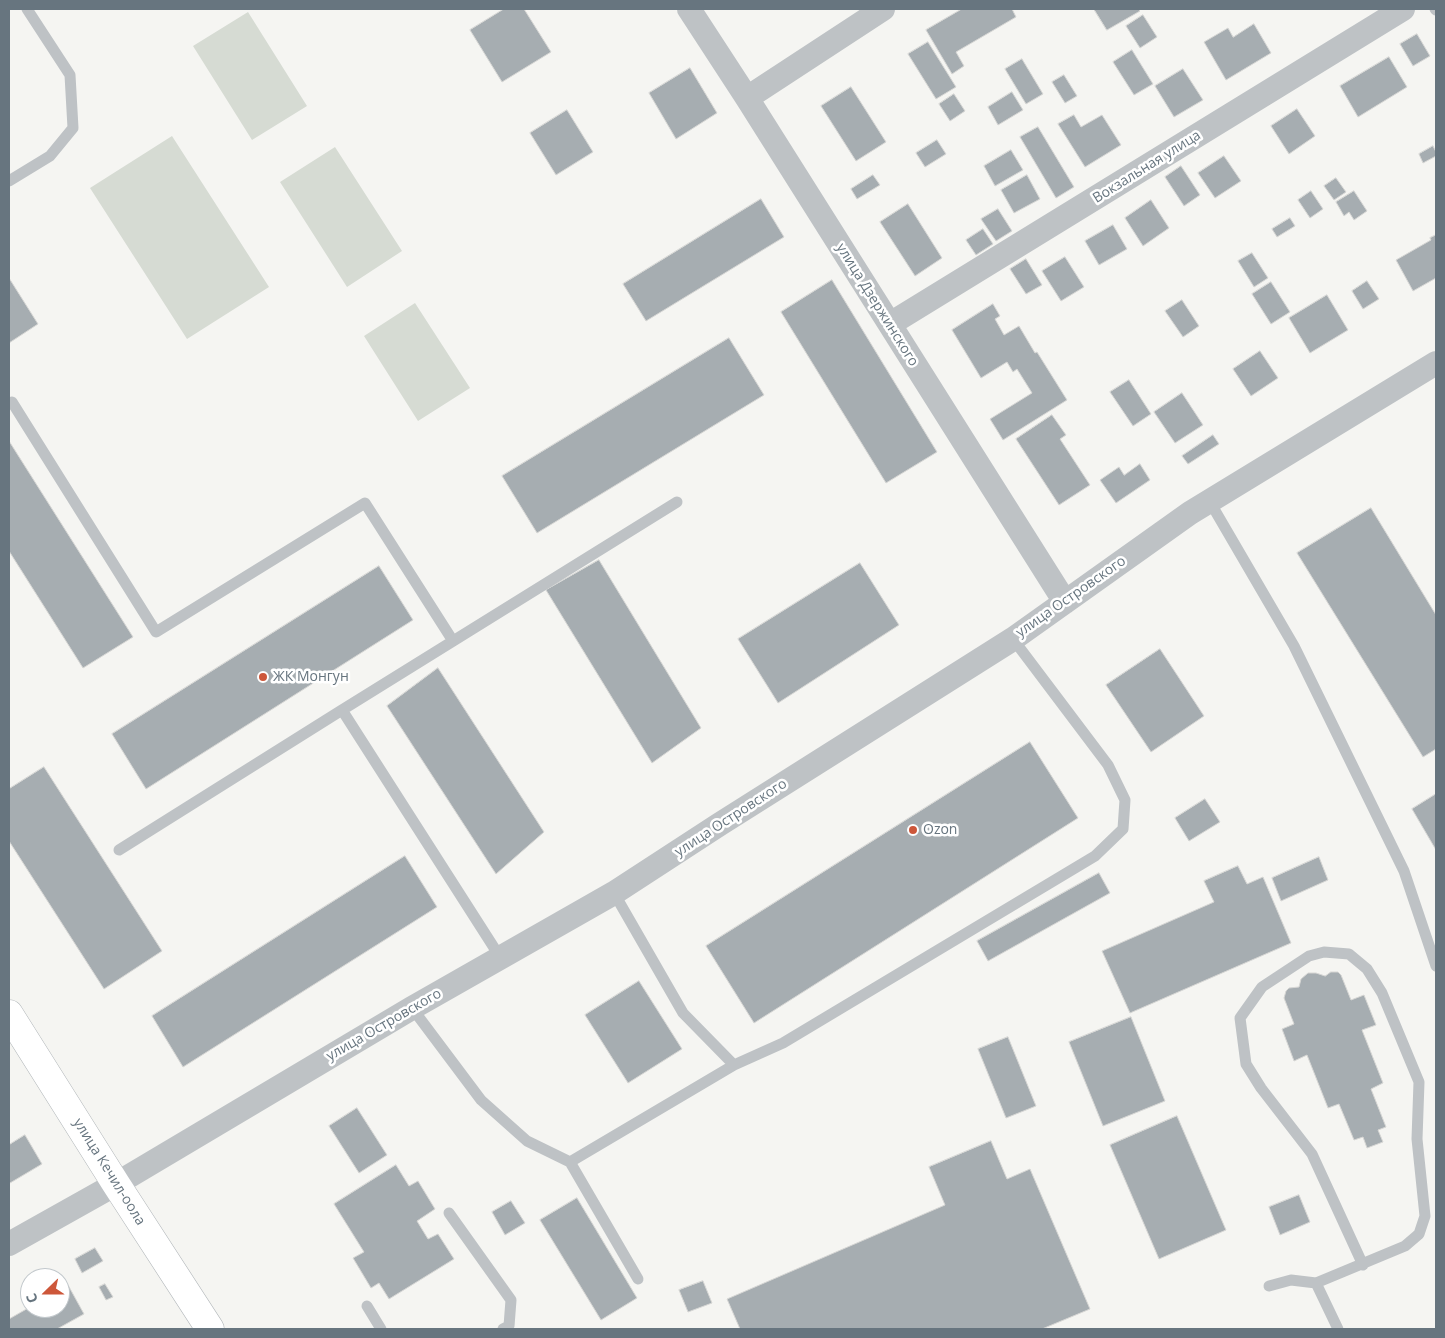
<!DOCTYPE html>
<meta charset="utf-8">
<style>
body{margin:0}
#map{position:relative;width:1445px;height:1338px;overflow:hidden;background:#f5f5f2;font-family:"Open Sans",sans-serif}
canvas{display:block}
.frame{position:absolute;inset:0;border:10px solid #67757f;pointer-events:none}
.north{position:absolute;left:20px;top:1268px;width:50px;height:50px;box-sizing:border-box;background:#fff;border:1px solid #c2c8cc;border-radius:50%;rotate:248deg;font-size:14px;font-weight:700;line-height:20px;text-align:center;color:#67757f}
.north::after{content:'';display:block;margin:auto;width:18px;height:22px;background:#cd573a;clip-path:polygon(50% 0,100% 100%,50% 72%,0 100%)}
</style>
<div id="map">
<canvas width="1445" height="1338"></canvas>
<div class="frame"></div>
<div class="north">С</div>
</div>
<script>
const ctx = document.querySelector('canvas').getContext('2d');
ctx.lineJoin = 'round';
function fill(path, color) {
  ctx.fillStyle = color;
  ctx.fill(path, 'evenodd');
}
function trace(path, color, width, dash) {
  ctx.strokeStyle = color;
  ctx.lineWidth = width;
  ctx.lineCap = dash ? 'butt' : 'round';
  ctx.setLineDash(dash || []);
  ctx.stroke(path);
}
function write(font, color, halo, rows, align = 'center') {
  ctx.font = font + ' "Open Sans",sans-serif';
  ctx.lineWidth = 5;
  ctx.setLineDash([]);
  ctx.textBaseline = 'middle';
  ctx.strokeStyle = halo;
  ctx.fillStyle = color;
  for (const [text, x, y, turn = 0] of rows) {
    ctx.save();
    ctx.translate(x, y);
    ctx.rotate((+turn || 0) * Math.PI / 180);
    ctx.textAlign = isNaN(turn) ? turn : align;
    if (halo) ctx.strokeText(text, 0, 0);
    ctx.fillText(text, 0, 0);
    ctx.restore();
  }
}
fill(new Path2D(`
 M248,12L307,106L252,140L193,46Z
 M172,136L269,287L187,339L90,188Z
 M335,147L402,251L347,287L280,182Z
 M415,303L470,388L418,421L364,336Z`), '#d6dbd3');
const building = new Path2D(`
 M504,9H524L551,52L502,82L470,30Z
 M962,9H1012L1016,17L956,52L964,66L952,74L926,30Z
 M1094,9H1138L1140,11L1107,30Z
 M1143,15L1157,37L1140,48L1126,26Z
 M1254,24L1271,53L1226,80L1204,42L1228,28L1233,37Z
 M1417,34L1430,56L1413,66L1400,44Z
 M928,42L956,87L936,99L908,54Z
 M1132,50L1153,84L1134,95L1113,62Z
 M1389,57L1407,87L1358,117L1340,86Z
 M1022,59L1043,94L1026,104L1005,69Z
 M690,68L717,113L676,139L649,93Z
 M1183,69L1203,100L1174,117L1155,86Z
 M1064,75L1077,96L1065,103L1052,82Z
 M851,87L886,142L856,161L821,106Z
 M1012,92L1023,110L998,125L988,107Z
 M954,94L965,111L950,121L939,104Z
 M1297,109L1315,136L1289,154L1271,126Z
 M567,110L593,152L556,175L530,133Z
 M1074,115L1081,127L1102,115L1121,145L1085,167L1058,124Z
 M1038,127L1074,187L1056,198L1020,137Z
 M937,140L946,154L925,167L916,153Z
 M1433,146L1436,152V156L1423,163L1419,154Z
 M1011,150L1023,170L995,186L984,166Z
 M1224,156L1241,181L1215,198L1198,173Z
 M1181,166L1200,195L1184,206L1165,177Z
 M873,175L880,185L857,199L851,189Z
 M1027,175L1040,199L1014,213L1001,190Z
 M1336,178L1346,192L1334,200L1324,186Z
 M1311,191L1323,209L1310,218L1298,200Z
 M1354,191L1367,211L1354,220L1349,212L1344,216L1336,202Z
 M761,199L784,237L646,321L623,284Z
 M1151,200L1169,228L1143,246L1125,218Z
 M908,204L942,258L915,276L880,222Z
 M998,209L1012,231L996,241L981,219Z
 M1290,218L1295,226L1277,237L1272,229Z
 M1113,225L1127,249L1099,265L1085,241Z
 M983,229L993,244L976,255L966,240Z
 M1436,235V278L1413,291L1396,260L1431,240L1430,238Z
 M1252,253L1268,278L1254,287L1238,261Z
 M1065,257L1084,287L1061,301L1042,271Z
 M1026,259L1042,285L1026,294L1010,269Z
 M9,278L38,324L9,343Z
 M832,280L937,452L886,483L781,312Z
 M1367,281L1379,299L1363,309L1352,291Z
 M1271,282L1290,312L1271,324L1252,294Z
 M1327,295L1348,330L1310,353L1289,318Z
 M1182,300L1199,326L1183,337L1165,311Z
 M993,304L1000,316L995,319L1004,335L1019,326L1035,353L1037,352L1067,400L1003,440L990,419L1032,393L1017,369L1013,372L1007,362L981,378L952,330Z
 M729,338L764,395L537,533L502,476Z
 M1260,351L1278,378L1251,396L1233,369Z
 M1129,380L1151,414L1133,426L1110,392Z
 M1182,393L1203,425L1175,443L1154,412Z
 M1052,415L1066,435L1060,439L1090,485L1059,505L1016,439Z
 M1213,435L1219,444L1188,464L1182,456Z
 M9,441L133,637L83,668L9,551Z
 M1140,464L1150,480L1116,503L1100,480L1119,467L1124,475Z
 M1371,508L1436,615V749L1423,757L1297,553Z
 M599,560L701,728L652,763L546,590Z
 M860,563L899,625L778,703L738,639Z
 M379,566L413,620L146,789L112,734Z
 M1160,649L1204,716L1151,752L1106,685Z
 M438,668L544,832L496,874L387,706Z
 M1030,742L1078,818L754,1023L706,946Z
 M44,767L162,951L104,989L9,841V789Z
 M1436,794V850L1412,809Z
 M1205,799L1220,822L1189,841L1175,818Z
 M405,856L437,907L183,1067L152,1016Z
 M1319,857L1328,880L1281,901L1272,878Z
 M1238,866L1247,884L1263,877L1291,943L1130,1013L1102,951L1214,902L1204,881Z
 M1099,873L1110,893L988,961L977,941Z
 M1331,972H1338L1341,975L1351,1000L1364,995L1376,1025L1362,1030L1383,1083L1371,1089L1386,1127L1378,1130L1383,1142L1367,1148L1363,1137L1354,1140L1339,1104L1328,1108L1307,1055L1294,1061L1282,1029L1294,1024L1284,998L1286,991L1289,988L1299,987L1301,979L1308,973H1316L1325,976Z
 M639,981L682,1049L628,1083L585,1015Z
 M1131,1017L1165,1101L1103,1126L1069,1042Z
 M1008,1037L1036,1106L1006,1118L978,1049Z
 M357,1108L387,1155L359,1173L329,1126Z
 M1177,1116L1226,1230L1159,1259L1110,1145Z
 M25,1135L42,1164L10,1183L9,1181V1145Z
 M991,1141L1007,1179L1030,1169L1090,1309L1042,1329H740L727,1299L945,1205L929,1167Z
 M396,1165L409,1186L418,1181L435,1209L417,1221L428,1239L438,1234L454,1259L389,1299L379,1283L371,1288L353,1258L364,1252L334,1204Z
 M1299,1195L1310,1222L1280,1235L1269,1207Z
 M577,1198L637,1298L601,1320L540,1220Z
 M511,1201L525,1223L505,1235L492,1212Z
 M95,1248L103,1261L82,1273L75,1259Z
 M703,1281L712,1303L688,1312L679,1290Z
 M105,1284L113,1297L106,1300L99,1287Z
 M68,1285L84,1314L57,1329H9V1319L30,1307V1308H60V1290Z`);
fill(building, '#a6adb1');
trace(building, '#d6d6d4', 1);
const secondary = new Path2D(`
 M9,1014L116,1184L210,1329`);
trace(secondary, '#b1b6b9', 29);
trace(new Path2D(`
 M1435,9L1436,10
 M9,181L50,156L73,128L70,75L27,9
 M12,402L156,632L365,503L453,641
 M1210,502L1294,646L1404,871L1436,966
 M342,710L677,502
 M119,850L342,710L500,957
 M614,893L683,1013L734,1065L783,1043L1095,856L1123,829L1125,800L1108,765L1013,639
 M412,1008L481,1100L527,1141L570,1162L638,1279
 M570,1162L734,1065
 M449,1213L511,1300L509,1326L503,1329
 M1269,1286L1291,1280L1316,1283
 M367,1306L381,1329
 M1338,1329L1316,1283L1405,1246L1419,1234L1425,1216L1417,1139L1419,1082L1382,993L1367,969L1349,954L1324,952L1309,956L1262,987L1240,1018L1246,1064L1261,1088L1312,1154L1363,1265`), '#bec2c5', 11);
trace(new Path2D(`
 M689,9L747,98L1065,602
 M747,98L883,9
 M890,324L1403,9
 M9,1244L116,1184L412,1008L614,893L720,824L1013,639L1190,513L1436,363`), '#bec2c5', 24);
trace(secondary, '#fff', 28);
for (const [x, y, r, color] of [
 [263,677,5,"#cd573a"],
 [913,830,5,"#cd573a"]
]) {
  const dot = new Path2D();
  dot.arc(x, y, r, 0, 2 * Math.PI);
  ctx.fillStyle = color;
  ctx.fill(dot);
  trace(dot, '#fff', 2);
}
write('14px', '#67757f', '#fff', [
 ["Вокзальная улица",1147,167,-32],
 ["улица Дзержинского",877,305,58],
 ["улица Островского",1071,597,-35],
 ["улица Островского",731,818,-33],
 ["улица Островского",384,1025,-30],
 ["улица Кечил-оола",109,1172,58]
]);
write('14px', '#67757f', '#fff', [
 ["ЖК Монгун",273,677],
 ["Ozon",923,830]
], 'left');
</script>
